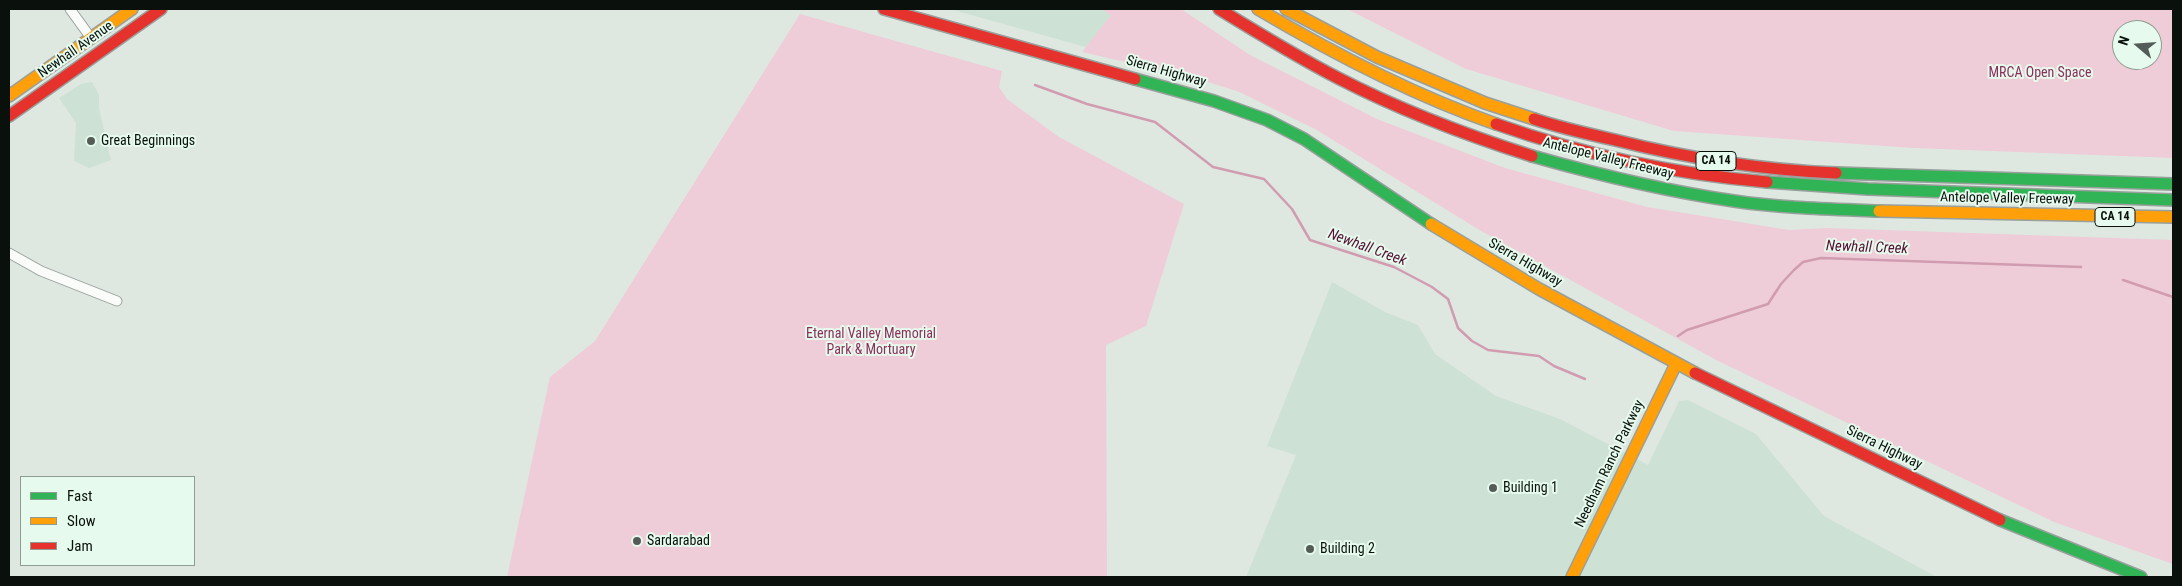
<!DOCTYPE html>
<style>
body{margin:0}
#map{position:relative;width:2182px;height:586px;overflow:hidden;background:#dee8e1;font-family:"Roboto Condensed",sans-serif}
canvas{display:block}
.frame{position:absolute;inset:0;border:10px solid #0a110d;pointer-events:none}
.legend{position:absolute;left:20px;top:476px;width:175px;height:90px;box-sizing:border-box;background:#e6faed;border:1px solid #8e9d93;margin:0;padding:6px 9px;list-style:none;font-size:15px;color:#0a110d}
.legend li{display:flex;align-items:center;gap:10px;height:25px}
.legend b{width:25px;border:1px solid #8e9d93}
.north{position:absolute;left:2112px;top:20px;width:50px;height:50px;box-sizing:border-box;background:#e6faed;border:1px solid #8e9d93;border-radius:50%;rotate:288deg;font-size:14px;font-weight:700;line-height:20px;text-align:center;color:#0a110d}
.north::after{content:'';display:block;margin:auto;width:18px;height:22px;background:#545c57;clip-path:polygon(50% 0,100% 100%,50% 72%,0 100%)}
</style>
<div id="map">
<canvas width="2182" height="586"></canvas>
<div class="frame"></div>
<ul class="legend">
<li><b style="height:6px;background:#30b455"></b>Fast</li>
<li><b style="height:6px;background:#ff9f0a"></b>Slow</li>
<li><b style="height:6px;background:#e5322d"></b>Jam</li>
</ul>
<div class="north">N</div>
</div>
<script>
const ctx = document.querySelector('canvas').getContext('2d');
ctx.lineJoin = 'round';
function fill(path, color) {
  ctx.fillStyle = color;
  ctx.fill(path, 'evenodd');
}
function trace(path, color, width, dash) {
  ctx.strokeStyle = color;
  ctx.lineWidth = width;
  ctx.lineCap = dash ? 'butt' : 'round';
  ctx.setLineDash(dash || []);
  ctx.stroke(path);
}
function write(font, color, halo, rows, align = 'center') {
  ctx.font = font + ' "Roboto Condensed",sans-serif';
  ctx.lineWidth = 4;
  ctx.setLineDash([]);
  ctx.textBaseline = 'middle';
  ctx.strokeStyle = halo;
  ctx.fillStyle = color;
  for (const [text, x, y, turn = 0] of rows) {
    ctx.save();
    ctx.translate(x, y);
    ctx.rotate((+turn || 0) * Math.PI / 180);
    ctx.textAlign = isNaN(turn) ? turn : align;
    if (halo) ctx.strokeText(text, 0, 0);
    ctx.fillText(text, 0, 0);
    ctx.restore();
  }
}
fill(new Path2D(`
 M950,9H1101L1111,15L1089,48Z
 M92,82L99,95V108L111,160L89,168L74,161L76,123L59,98L81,84Z
 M1332,282L1385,312L1418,325L1435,354L1496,396L1560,419L1648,465L1679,401L1688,400L1756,434L1824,516L1937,577H1246L1296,455L1267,446Z`), '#cee1d5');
fill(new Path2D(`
 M1101,9H1181L1250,55L1377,119L1505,168L1647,207L1789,230L1827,228L2173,240V564L2054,522L1718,361L1481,231L1315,129L1237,91L1198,79L1082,52L1111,15Z
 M1347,9H2173V158L1913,148L1674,131L1466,69ZM2122,30H2152V60H2122Z
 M800,14L1002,71L999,87L1007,99L1059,137L1184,204L1146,326L1106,345L1107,577H507L550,377L595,341Z`), '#eecdd8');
trace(new Path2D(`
 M1035,85L1087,104L1155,122L1213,167L1264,179L1292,209L1310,240L1394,267L1432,287L1448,299L1458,328L1472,341L1488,350L1539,356L1554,366L1585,379
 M2123,280L2173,297
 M1678,336L1687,330L1768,304L1781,284L1794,270L1803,262L1821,258L2081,267`), '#d19cb0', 2.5);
const street = new Path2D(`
 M70,9L91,38
 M9,253L41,271L117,301`);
const fast = new Path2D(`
 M1135,79L1214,101L1267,120L1304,139L1431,224
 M1532,156C1599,175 1665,191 1734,201C1781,208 1830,209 1879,211
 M1836,173L2173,184
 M1767,182L1868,189L2173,200
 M2000,520L2141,577`);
const slow = new Path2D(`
 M1258,9C1334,54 1413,95 1496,124
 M1286,9L1377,57L1485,103L1534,119
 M9,96L132,9
 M1879,211L2173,217
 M1431,224L1539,289L1695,373
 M1572,577L1676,364`);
const jam = new Path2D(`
 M884,9L1135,79
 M1219,9C1258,33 1297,57 1338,78C1400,110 1466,135 1532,156
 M9,116L161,9
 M1534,119C1561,128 1588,134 1615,140C1687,158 1761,170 1836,173
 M1496,124C1584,155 1674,174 1767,182
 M1695,373L2000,520`);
trace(street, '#99a09c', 11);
trace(fast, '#99a09c', 14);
trace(slow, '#99a09c', 14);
trace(jam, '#99a09c', 14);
trace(street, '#fafcfa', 9);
trace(fast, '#30b455', 11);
trace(slow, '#ff9f0a', 11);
trace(jam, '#e5322d', 11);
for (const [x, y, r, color] of [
 [91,141,5,"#545c57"],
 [1493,488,5,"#545c57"],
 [637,541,5,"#545c57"],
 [1310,549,5,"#545c57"]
]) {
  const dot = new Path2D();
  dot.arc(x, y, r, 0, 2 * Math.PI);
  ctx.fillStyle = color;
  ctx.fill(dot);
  trace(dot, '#e6faed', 2);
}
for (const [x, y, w] of [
 [1716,161,40],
 [2115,217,40]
]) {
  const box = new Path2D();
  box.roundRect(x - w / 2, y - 9.5, w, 19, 4);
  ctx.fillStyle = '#e6faed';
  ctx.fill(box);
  trace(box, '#0a110d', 1);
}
write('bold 12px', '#0a110d', null, [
 ["CA 14",1716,161],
 ["CA 14",2115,217]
]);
write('14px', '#0a110d', '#e6faed', [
 ["Newhall Avenue",76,50,-35],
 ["Sierra Highway",1166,72,16],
 ["Antelope Valley Freeway",1608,159,14],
 ["Antelope Valley Freeway",2007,199,1],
 ["Sierra Highway",1525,263,30],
 ["Sierra Highway",1884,448,26],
 ["Needham Ranch Parkway",1610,464,-64]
]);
write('14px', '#8d2e5b', '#e6faed', [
 ["MRCA Open Space",2040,73],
 ["Eternal Valley Memorial",871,334],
 ["Park & Mortuary",871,350]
]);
write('14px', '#0a110d', '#e6faed', [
 ["Great Beginnings",101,141],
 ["Building 1",1503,488],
 ["Sardarabad",647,541],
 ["Building 2",1320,549]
], 'left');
write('italic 15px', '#571034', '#e6faed', [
 ["Newhall Creek",1367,248,20],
 ["Newhall Creek",1867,248,2]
]);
</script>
